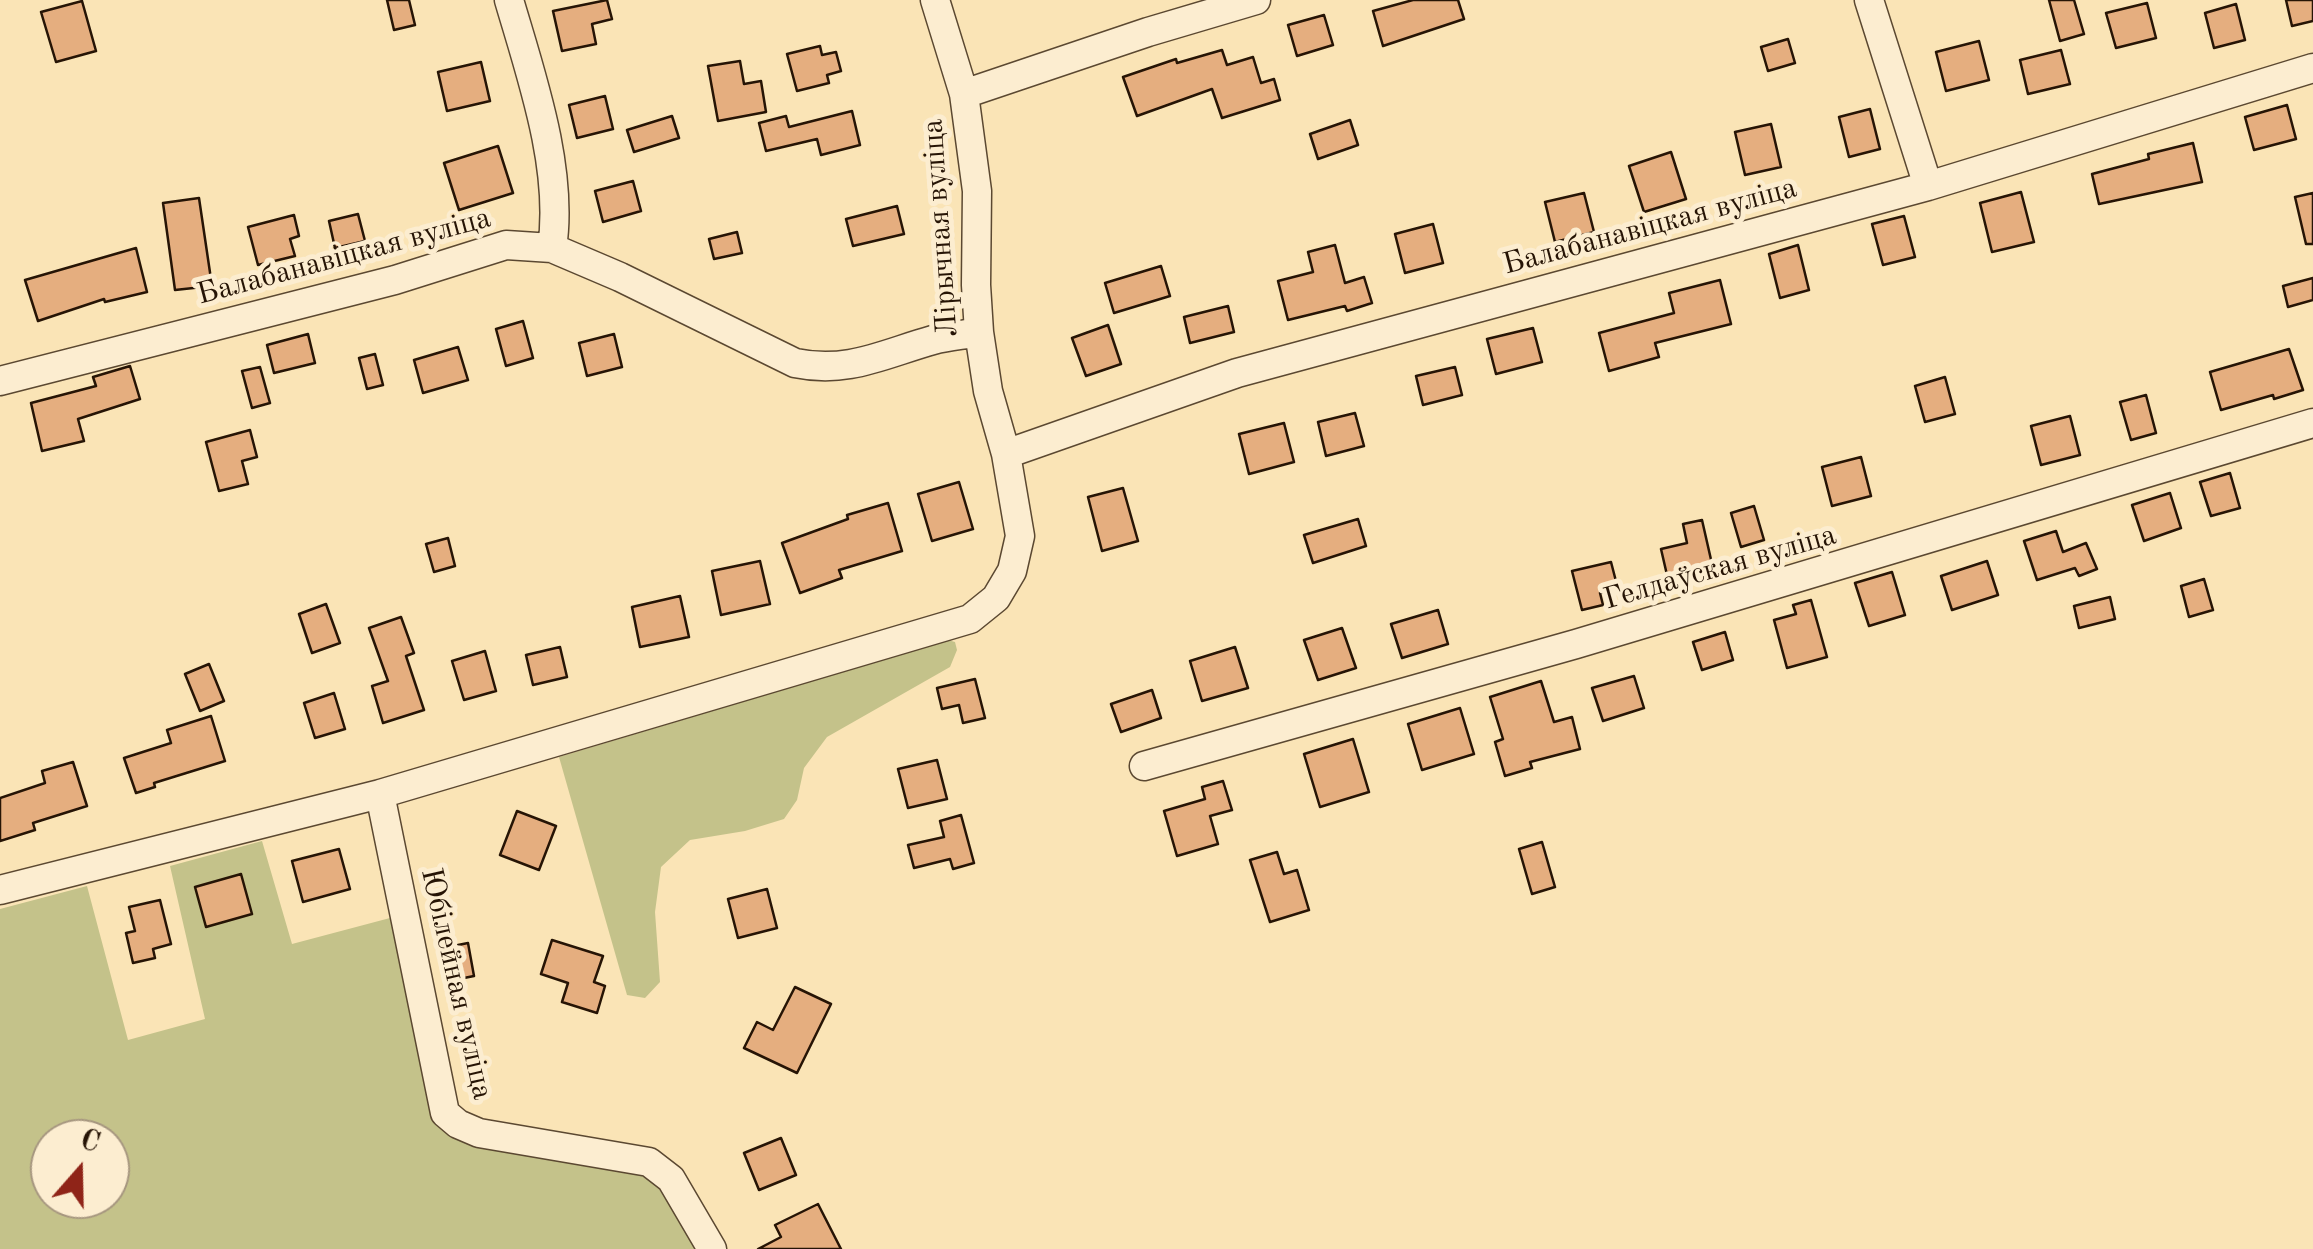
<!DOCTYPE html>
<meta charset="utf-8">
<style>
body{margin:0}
#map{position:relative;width:2313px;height:1249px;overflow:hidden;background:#fae4b6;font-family:"Old Standard TT",serif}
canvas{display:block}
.north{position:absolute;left:30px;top:1119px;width:100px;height:100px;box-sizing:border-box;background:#fcedd0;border:2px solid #a6967f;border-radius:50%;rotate:20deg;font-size:28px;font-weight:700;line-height:40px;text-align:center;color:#261405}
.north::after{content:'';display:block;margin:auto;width:35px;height:45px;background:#8f2418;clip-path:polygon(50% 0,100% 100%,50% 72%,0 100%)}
</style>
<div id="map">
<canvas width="2313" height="1249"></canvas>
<div class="north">С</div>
</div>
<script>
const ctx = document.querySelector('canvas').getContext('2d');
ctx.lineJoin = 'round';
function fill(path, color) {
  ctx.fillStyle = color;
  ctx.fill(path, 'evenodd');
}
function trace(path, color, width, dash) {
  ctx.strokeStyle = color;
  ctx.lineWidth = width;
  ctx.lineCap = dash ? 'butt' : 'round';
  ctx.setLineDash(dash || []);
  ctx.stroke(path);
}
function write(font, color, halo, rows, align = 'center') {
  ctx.font = font + ' "Old Standard TT",serif';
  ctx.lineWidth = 10;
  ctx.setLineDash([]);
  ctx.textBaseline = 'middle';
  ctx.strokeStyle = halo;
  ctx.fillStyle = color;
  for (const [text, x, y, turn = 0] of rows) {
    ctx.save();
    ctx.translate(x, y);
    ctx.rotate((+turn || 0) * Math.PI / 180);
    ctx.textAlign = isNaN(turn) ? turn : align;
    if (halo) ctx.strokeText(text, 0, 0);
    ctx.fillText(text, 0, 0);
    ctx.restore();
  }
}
fill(new Path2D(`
 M948,640L955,642L957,650L950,667L827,737L804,768L797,800L784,819L745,831L690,840L661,867L655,912L660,982L645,998L627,995L559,757Z
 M262,841L292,944L390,918L432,1118L456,1135L641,1170L662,1188L700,1249H0V909L87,886L128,1040L205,1019L170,866ZM50,1139H110V1199H50Z`), '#c4c28a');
const building = new Path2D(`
 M387,0H409L415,25L394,30Z
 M607,0L612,19L592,24L596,44L562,51L553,11Z
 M1413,0H1458L1464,19L1383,46L1373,11Z
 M2049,0H2074L2084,34L2060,41Z
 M2286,0H2313V21L2292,26Z
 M82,1L96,51L56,62L41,12Z
 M2147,3L2156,38L2116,48L2106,13Z
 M2236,4L2245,40L2214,48L2205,13Z
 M1324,15L1333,45L1297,56L1288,25Z
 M1788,39L1795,63L1768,71L1761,47Z
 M1979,41L1989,80L1946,91L1936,52Z
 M820,46L822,55L836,52L841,71L827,75L829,83L797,91L787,54Z
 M1222,50L1227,65L1253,57L1261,83L1274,79L1280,100L1222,118L1212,89L1137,116L1123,77L1176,59L1177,63Z
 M2061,50L2070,84L2028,94L2020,60Z
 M740,61L744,84L761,81L766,112L718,121L708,66Z
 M481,62L490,101L447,111L438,72Z
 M605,96L613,129L577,138L569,105Z
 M2287,105L2296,139L2254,150L2245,117Z
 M1870,109L1880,149L1849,157L1839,117Z
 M852,111L860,145L821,155L817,139L766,151L759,123L786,116L789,127Z
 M672,116L679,138L634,152L627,130Z
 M1350,120L1358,145L1318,159L1310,134Z
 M1771,124L1781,167L1745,175L1735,132Z
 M2193,143L2202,182L2099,204L2092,174L2149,159L2148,154Z
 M498,146L513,193L459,210L444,163Z
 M1671,152L1686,199L1644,212L1629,166Z
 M633,181L641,211L603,222L595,191Z
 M2021,192L2034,242L1992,252L1980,203Z
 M1584,193L1594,232L1555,242L1545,202Z
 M2313,193V244H2306L2295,197Z
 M199,198L212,286L175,290L163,203Z
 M897,206L904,234L853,246L846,219Z
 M358,214L365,241L335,248L329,221Z
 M294,215L299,236L290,239L295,256L258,265L248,227Z
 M1904,216L1915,257L1883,265L1872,224Z
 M1433,224L1443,263L1405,273L1395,234Z
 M737,232L742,253L714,259L709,239Z
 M1335,245L1345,283L1364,277L1372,303L1347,311L1345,306L1288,320L1278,281L1313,272L1308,252Z
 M1798,245L1809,290L1780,298L1769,254Z
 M136,248L147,292L105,302L104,299L38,321L25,280Z
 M1161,266L1170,296L1114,313L1105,283Z
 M2313,278V300L2288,307L2283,286Z
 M1720,280L1731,324L1655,343L1659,357L1609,371L1599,333L1674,313L1669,293Z
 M1228,306L1234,332L1190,343L1184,317Z
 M523,321L533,358L506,366L496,329Z
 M1108,325L1121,364L1086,376L1072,338Z
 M1533,328L1542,362L1496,374L1487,339Z
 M308,334L315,363L274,373L267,345Z
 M614,334L622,367L587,376L579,343Z
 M458,347L468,380L423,393L414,360Z
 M2289,349L2303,390L2274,399L2273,395L2221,410L2210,372Z
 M375,354L383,385L367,389L359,358Z
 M130,366L140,399L78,419L84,441L42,451L31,403L96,386L93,377Z
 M260,367L270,403L252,408L242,371Z
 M1455,367L1462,395L1423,405L1416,376Z
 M1945,377L1955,414L1925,422L1915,386Z
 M2146,395L2156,433L2131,440L2120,402Z
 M1355,413L1364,446L1326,456L1318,422Z
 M2070,416L2080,455L2041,465L2031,426Z
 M1284,423L1294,462L1249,474L1239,434Z
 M250,430L257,457L242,461L248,484L219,491L206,442Z
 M1861,457L1871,496L1832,506L1822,467Z
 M2230,473L2240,508L2211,516L2200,482Z
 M959,482L973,529L932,541L918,494Z
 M1123,488L1138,541L1102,551L1088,497Z
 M2170,493L2181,528L2144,541L2132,505Z
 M888,503L902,551L839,570L842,578L800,593L782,543L848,519L847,515Z
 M1754,506L1764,540L1741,547L1731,513Z
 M1358,519L1366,546L1313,563L1304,535Z
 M1702,520L1712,564L1667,575L1661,549L1687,543L1683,524Z
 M2056,531L2063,552L2086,543L2097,569L2079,576L2075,568L2037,580L2024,541Z
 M448,538L455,566L434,572L426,544Z
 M760,561L770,604L721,615L712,571Z
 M1987,561L1998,595L1952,610L1941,576Z
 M1611,562L1618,589L1600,593L1603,605L1582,610L1572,571Z
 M1892,572L1905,615L1869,626L1855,583Z
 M2204,579L2213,610L2189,617L2181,586Z
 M680,596L689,637L640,647L632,607Z
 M2110,597L2115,619L2079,628L2074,606Z
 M1811,600L1827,657L1787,668L1774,620L1796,614L1793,605Z
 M326,604L340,643L312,653L299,614Z
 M1438,610L1448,644L1402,658L1391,624Z
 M401,617L414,653L406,656L424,710L383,723L372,686L388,681L369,628Z
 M1342,628L1356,668L1318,680L1304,640Z
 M1725,632L1733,660L1702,670L1693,642Z
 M560,647L567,677L533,685L526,655Z
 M1235,647L1248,688L1202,701L1190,661Z
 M485,651L496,691L464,700L452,661Z
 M209,664L224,701L200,711L185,674Z
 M1634,676L1644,708L1603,721L1592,688Z
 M975,679L985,718L963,723L959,705L942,709L937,688Z
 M1541,681L1554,722L1572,717L1580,749L1530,762L1532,768L1505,776L1495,742L1503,739L1490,697Z
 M1152,690L1161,718L1121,732L1111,704Z
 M334,693L345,729L315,738L304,703Z
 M1460,708L1474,754L1422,770L1408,724Z
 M211,716L225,761L154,783L155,787L136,793L124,758L171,743L167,730Z
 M1353,739L1369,792L1320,807L1304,754Z
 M937,760L947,799L908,808L898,769Z
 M73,762L87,806L33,823L35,830L0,841V798L45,783L42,771Z
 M1223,781L1232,810L1210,816L1218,844L1177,856L1164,811L1205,799L1202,787Z
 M517,811L556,826L539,870L500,855Z
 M961,815L974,863L953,869L950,859L914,868L908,845L944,837L940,821Z
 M1542,842L1555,887L1532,894L1519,849Z
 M339,849L350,889L303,902L292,861Z
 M1277,852L1284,874L1297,870L1309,910L1270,922L1250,860Z
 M241,874L252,914L206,927L195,887Z
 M767,889L777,928L738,938L728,899Z
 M160,900L171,944L153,949L155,958L133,963L126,933L135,931L129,907Z
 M552,940L603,956L594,982L605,986L597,1013L562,1002L568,983L541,974Z
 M468,943L474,976L454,980L448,947Z
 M795,987L831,1004L797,1073L744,1048L757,1022L773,1030Z
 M781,1138L796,1175L759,1190L744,1153Z
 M818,1204L841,1249H758L781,1237L775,1225Z`);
fill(building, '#e5ae7f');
trace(building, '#261405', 2.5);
const minor = new Path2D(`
 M509,0C531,75 564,169 552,248
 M1869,0L1928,186
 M964,94L1148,32L1256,0
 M0,381L395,280L506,245L552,248L620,277L795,363C848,374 883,354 933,340C948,336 964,335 979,332
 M1006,454L1237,373L1928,186L2313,68
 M1144,766L1576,644L2313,423
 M380,794L445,1113L458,1124L479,1133L649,1162L671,1179L712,1249
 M0,890L380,794L970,619L996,598L1012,571L1020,536L1006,454L988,391L979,332L976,285L977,191L964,94L935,0`);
trace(minor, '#5b4831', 31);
trace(minor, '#fcedd0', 28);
write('30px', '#261405', '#fcedd0', [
 ["Балабанавіцкая вуліца",1650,227,-15],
 ["Лірычная вуліца",941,228,-94],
 ["Балабанавіцкая вуліца",344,257,-15],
 ["Гелдаўская вуліца",1720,568,-16],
 ["Юбілейная вуліца",456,984,77]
]);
</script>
